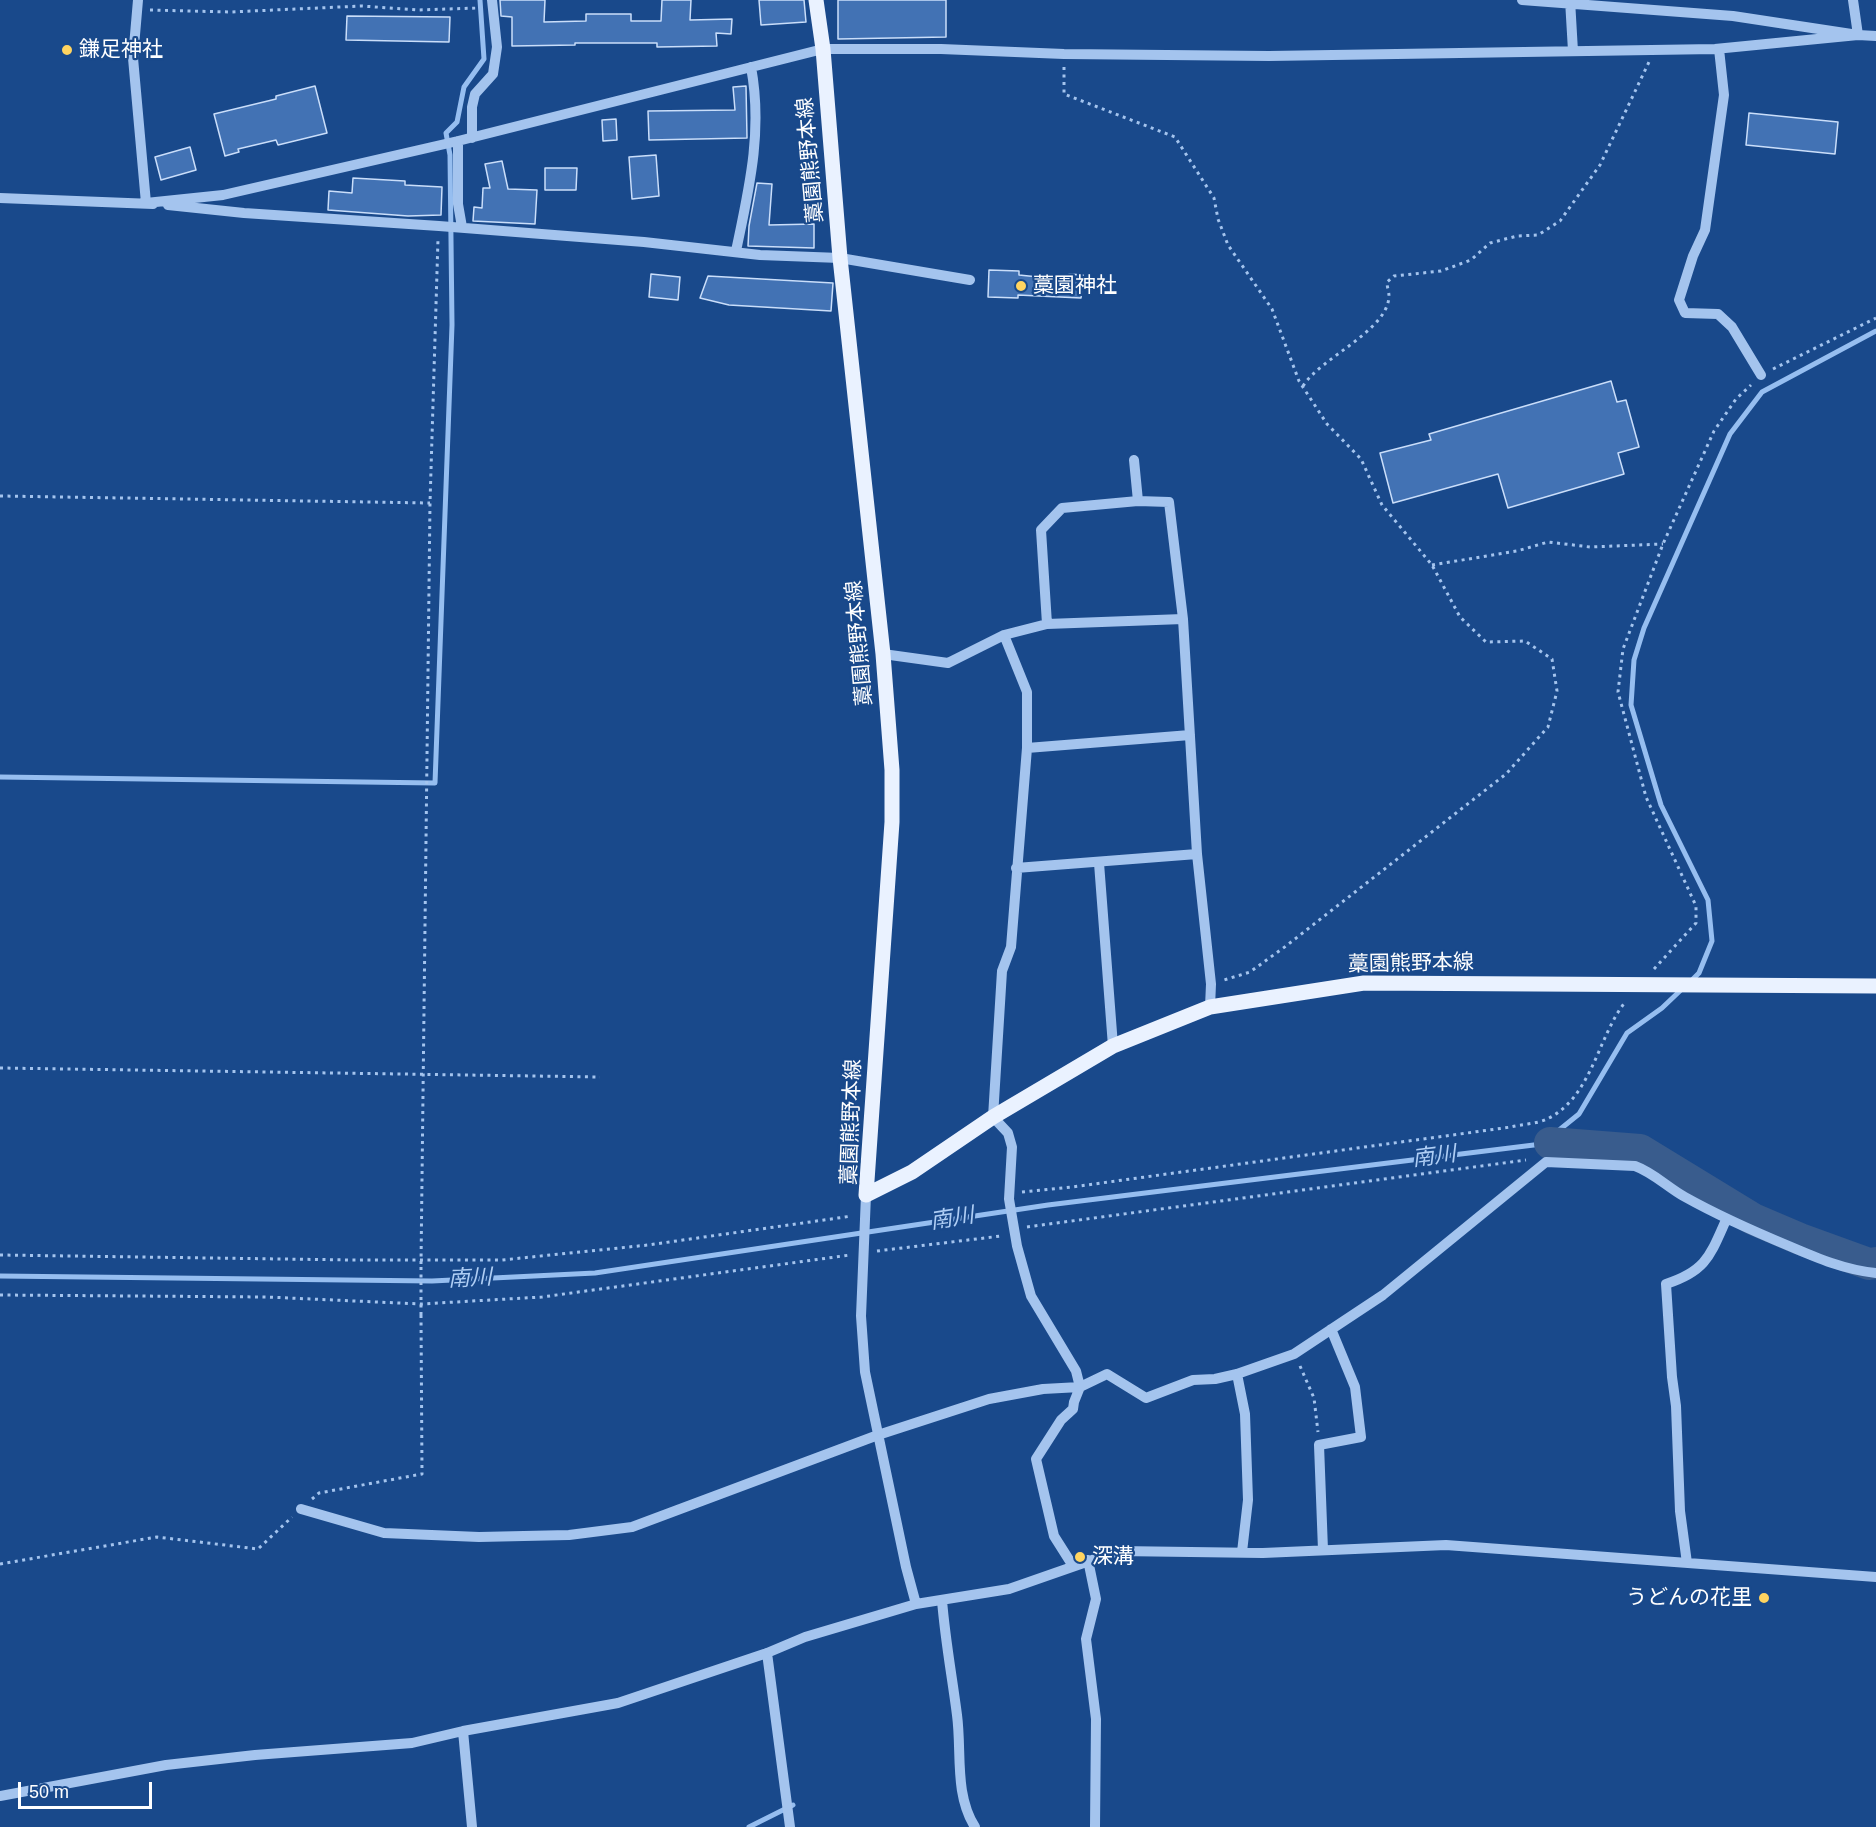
<!DOCTYPE html>
<meta charset="utf-8">
<style>
body{margin:0}
#map{position:relative;width:1876px;height:1827px;overflow:hidden;background:#19498b;font-family:Arial,sans-serif}
canvas{display:block}
.scale{position:absolute;left:18px;top:1782px;width:134px;height:27px;box-sizing:border-box;border:3px solid #fff;border-top:0;padding-left:8px;font-size:18px;line-height:21px;white-space:nowrap;color:#fff;-webkit-text-stroke:4px #19498b;paint-order:stroke}
</style>
<div id="map">
<canvas width="1876" height="1827"></canvas>
<div class="scale">50 m</div>
</div>
<script>
const ctx = document.querySelector('canvas').getContext('2d');
ctx.lineJoin = 'round';
function trace(path, color, width, dash) {
  ctx.strokeStyle = color;
  ctx.lineWidth = width;
  ctx.lineCap = dash ? 'butt' : 'round';
  ctx.setLineDash(dash || []);
  ctx.stroke(path);
}
function fill(path, color) {
  ctx.fillStyle = color;
  ctx.fill(path, 'evenodd');
}
function write(font, color, halo, rows, align = 'center') {
  ctx.font = font + ' Arial,"Noto Sans JP",sans-serif';
  ctx.lineWidth = 4.5;
  ctx.setLineDash([]);
  ctx.textBaseline = 'middle';
  ctx.strokeStyle = halo;
  ctx.fillStyle = color;
  for (const [text, x, y, turn = 0] of rows) {
    ctx.save();
    ctx.translate(x, y);
    ctx.rotate((+turn || 0) * Math.PI / 180);
    ctx.textAlign = isNaN(turn) ? turn : align;
    if (halo) ctx.strokeText(text, 0, 0);
    ctx.fillText(text, 0, 0);
    ctx.restore();
  }
}
trace(new Path2D(`
 M0,777L435,783L452,325L450,155L446,133L457,122L464,87L484,59L480,0
 M1690,982L1699,973L1712,941L1708,900L1661,805L1631,705L1634,660L1644,628L1730,434L1762,392L1876,331
 M0,1276L432,1281L595,1273L1048,1205L1550,1143L1553,1135L1579,1114L1627,1033L1662,1008L1683,988
 M749,1827L793,1805`), '#96bef0', 5);
trace(new Path2D(`
 M1550,1143L1640,1150L1753,1219L1800,1239L1869,1264L1876,1263`), '#395c8d', 32);
const building = new Path2D(`
 M500,0H545L544,22L586,21V14H631V21H661L662,0H691L690,20L732,19L731,34L716,33L717,46L657,47V43H575V45L512,46V17L501,16Z
 M759,0H804L806,22L761,25Z
 M838,0H946V37L838,39Z
 M347,16L450,17L449,42L346,40Z
 M315,86L327,133L278,145L276,140L238,149L239,152L225,156L214,114L276,99V96Z
 M746,86L747,138L649,140L648,111L735,110L733,87Z
 M1749,113L1838,122L1835,154L1746,145Z
 M616,119L617,140L603,141L602,120Z
 M190,147L196,170L161,180L155,157Z
 M656,155L659,196L632,199L629,157Z
 M502,161L508,189L537,190L535,224L473,221L474,207L482,208L483,188H490L485,164Z
 M545,168H577L576,190H545Z
 M353,178L405,181V185L442,187L441,215L408,216L328,210L329,191L352,193Z
 M757,183L772,184L769,225L814,224V248L748,246L749,226Z
 M989,270L1019,271V275L1058,279H1069V274L1083,275L1081,298L1018,295V298L988,297Z
 M651,274L680,277L678,300L649,297Z
 M708,276L833,283L831,311L729,305L700,298Z
 M1611,381L1617,402L1626,400L1639,447L1618,453L1624,474L1508,508L1498,474L1393,503L1380,453L1431,440L1429,434Z`);
fill(building, '#4272b4');
trace(building, '#cadefa', 1.5);
trace(new Path2D(`
 M150,10L230,12L362,6L418,10L479,8
 M1064,67V94L1175,137L1214,198L1218,219L1228,245L1272,309L1299,381L1327,424L1361,459L1382,505L1432,565L1460,617L1486,642L1525,641L1552,659L1557,691L1548,727L1506,774L1286,946L1250,972L1224,980
 M1773,369L1876,318
 M1303,386C1320,358 1388,331 1389,296C1389,292 1387,287 1387,282L1394,276L1441,271L1471,260L1490,243L1517,236L1538,235L1560,221L1600,165L1649,62
 M0,496L430,503
 M1432,565L1517,551L1548,542L1590,547L1663,544
 M1654,969L1696,923V906L1646,797L1618,692L1623,649L1663,544L1714,431L1736,399L1751,385
 M0,1068L600,1077
 M1022,1192L1072,1187L1511,1127C1522,1124 1537,1124 1547,1119C1592,1098 1598,1035 1626,1001
 M1027,1227L1526,1160
 M877,1251L1001,1236
 M0,1255L352,1260H502L648,1245L852,1216
 M421,1264L430,503L438,239
 M0,1295L267,1297L421,1304L542,1297L850,1255
 M1300,1366L1314,1398L1318,1432
 M312,1499L319,1493L422,1474L421,1315
 M0,1564L157,1537L258,1549L292,1517`), '#a4c4ee', 3, [3, 4.5]);
trace(new Path2D(`
 M138,0L133,58L146,203
 M1522,0L1733,16L1858,35L1876,36
 M1570,0L1573,51
 M1853,0L1858,35
 M1719,49L1724,95L1705,230L1693,256L1679,300L1685,313L1718,314L1732,327L1761,375
 M472,138V107L475,94L493,74L497,47L492,0
 M458,141V204L462,227
 M0,198L153,204
 M146,203L223,195L458,141L823,49H941L1064,54L1269,56L1715,49L1858,35
 M168,205L244,213L439,226L644,242L760,255L840,258L970,280
 M736,251C749,189 763,131 751,67
 M1134,460L1138,501
 M1047,624L1041,530L1062,508L1138,501L1169,502L1183,619L1197,854L1211,984L1210,1007
 M1004,635L1027,692V748L1011,947L1002,971L993,1117L1008,1133L1012,1147L1009,1199L1017,1246L1031,1296L1076,1371L1080,1387L1074,1402L1073,1409L1061,1420L1036,1459L1054,1536L1073,1566
 M883,654L948,663L1004,635L1047,624L1183,619
 M1027,748L1190,735
 M1099,863L1113,1046
 M1016,868L1197,854
 M866,1195L861,1316L865,1372L906,1567L916,1604
 M1237,1374L1245,1414L1248,1500L1242,1552
 M301,1509L384,1533L479,1537L569,1535L632,1527L878,1435L989,1399L1043,1389L1080,1387L1107,1374L1146,1398L1193,1380L1215,1379L1237,1374L1294,1354L1383,1295L1546,1162L1635,1166C1654,1173 1667,1187 1685,1197C1719,1216 1753,1231 1789,1246C1817,1258 1845,1270 1876,1273
 M1323,1550L1319,1445L1361,1437L1355,1387L1331,1329
 M1088,1560L1096,1599L1086,1639L1096,1719L1095,1827
 M1687,1563L1680,1511L1676,1406L1672,1377L1666,1284C1706,1271 1710,1256 1726,1220
 M942,1600C945,1639 952,1676 957,1715C962,1752 954,1794 975,1827
 M767,1653L790,1827
 M463,1731L472,1827
 M0,1796L166,1765L255,1755L412,1743L463,1731L618,1703L767,1653L805,1637L916,1604L1009,1589L1118,1551L1263,1553L1446,1545L1876,1577`), '#a4c4ee', 10);
trace(new Path2D(`
 M816,0L823,49L840,258L883,654L892,770V822L866,1195
 M866,1195L912,1172L993,1117L1113,1046L1210,1007L1364,983L1876,986`), '#eaf2ff', 15);
trace(new Path2D(`
 M421,1315V1264`), '#a4c4ee', 3, [3, 4.5]);
for (const [x, y, r, color] of [
 [67,50,6,"#ffd460"],
 [1021,286,6,"#ffd460"],
 [1080,1557,6,"#ffd460"],
 [1764,1598,6,"#ffd460"]
]) {
  const dot = new Path2D();
  dot.arc(x, y, r, 0, 2 * Math.PI);
  ctx.fillStyle = color;
  ctx.fill(dot);
  trace(dot, '#19498b', 2);
}
write('21px', '#fff', '#19498b', [
 ["鎌足神社",79,50],
 ["藁園神社",1033,286],
 ["深溝",1092,1557],
 ["うどんの花里",1752,1598,"right"]
], 'left');
write('21px', '#fff', '#19498b', [
 ["藁園熊野本線",811,160,-95],
 ["藁園熊野本線",860,643,-95],
 ["藁園熊野本線",1411,964,-1],
 ["藁園熊野本線",852,1122,-88]
]);
write('italic 22px', '#afcef5', '#19498b', [
 ["南川",1434,1157,-7],
 ["南川",952,1219,-9],
 ["南川",470,1279,-3]
]);
</script>
